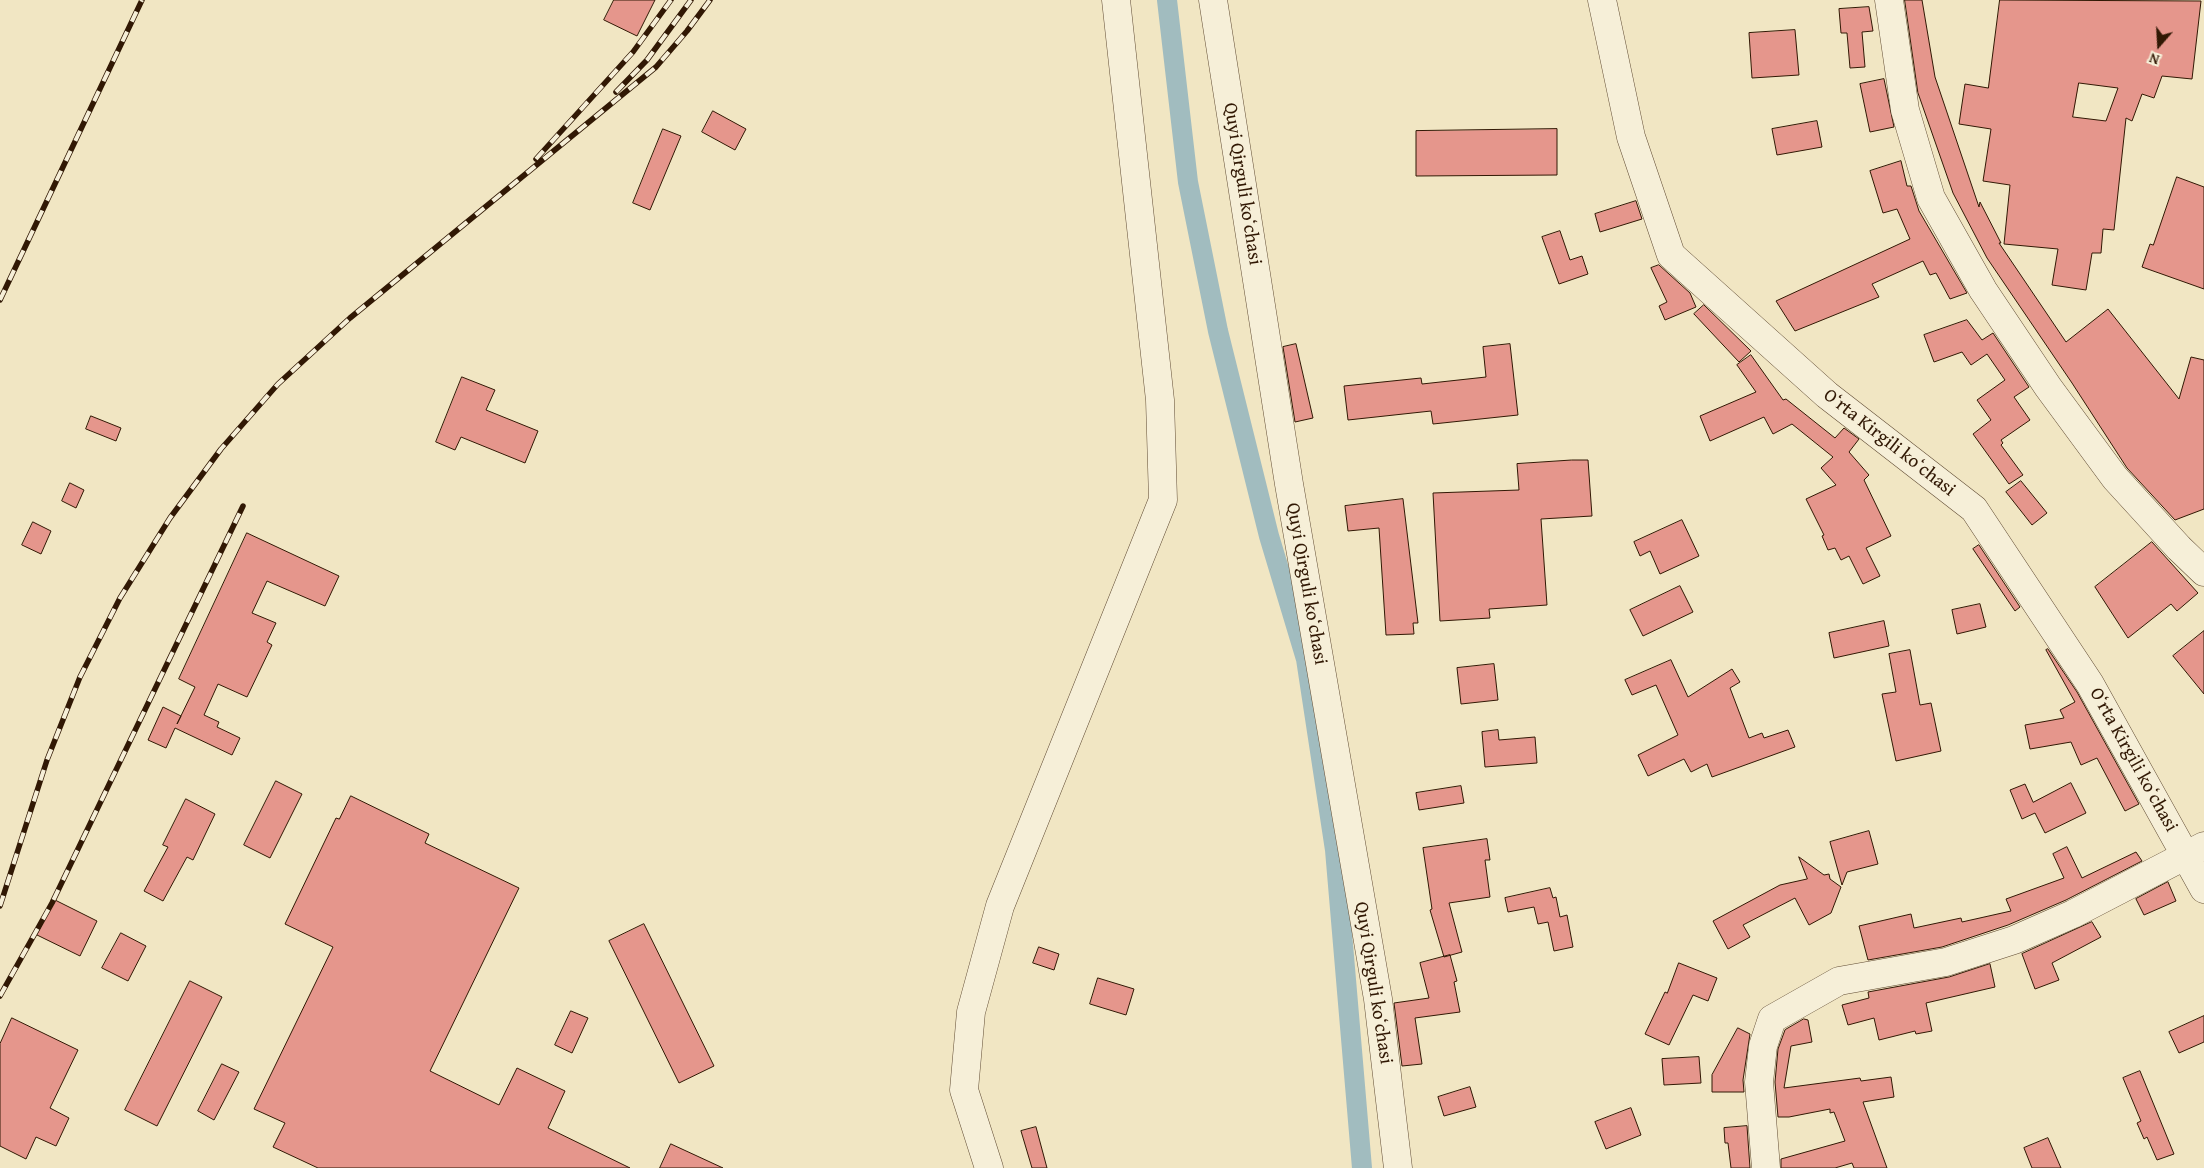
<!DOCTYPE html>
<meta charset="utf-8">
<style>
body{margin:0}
#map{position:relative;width:2204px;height:1168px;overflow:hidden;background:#f1e6c3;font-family:"Gentium Book Plus",serif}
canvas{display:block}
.north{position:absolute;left:2134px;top:20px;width:50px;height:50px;-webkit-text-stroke:4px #f6efd8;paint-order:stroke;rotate:199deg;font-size:14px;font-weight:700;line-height:20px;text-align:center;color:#311804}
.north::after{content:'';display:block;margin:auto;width:18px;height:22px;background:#311804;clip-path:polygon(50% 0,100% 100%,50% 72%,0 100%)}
</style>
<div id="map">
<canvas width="2204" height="1168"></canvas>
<div class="north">N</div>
</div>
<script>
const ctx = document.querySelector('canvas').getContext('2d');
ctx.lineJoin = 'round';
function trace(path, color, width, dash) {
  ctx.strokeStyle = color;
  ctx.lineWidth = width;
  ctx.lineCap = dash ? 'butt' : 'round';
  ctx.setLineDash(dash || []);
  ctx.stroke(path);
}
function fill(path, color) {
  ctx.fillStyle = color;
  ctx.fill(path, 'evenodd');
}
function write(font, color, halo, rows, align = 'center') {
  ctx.font = font + ' "Gentium Book Plus",serif';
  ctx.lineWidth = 4;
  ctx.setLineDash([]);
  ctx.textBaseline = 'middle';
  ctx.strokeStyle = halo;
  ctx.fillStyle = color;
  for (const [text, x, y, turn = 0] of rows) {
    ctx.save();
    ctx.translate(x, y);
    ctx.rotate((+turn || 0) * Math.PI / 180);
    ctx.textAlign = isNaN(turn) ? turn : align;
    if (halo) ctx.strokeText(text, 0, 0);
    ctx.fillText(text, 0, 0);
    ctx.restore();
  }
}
trace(new Path2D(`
 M1167,0L1188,182L1218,331L1269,536L1306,659L1335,850L1362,1168`), '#a1bcbf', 20);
const building = new Path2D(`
 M614,0H655L637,36L604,20Z
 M1905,0H1922L1935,77L1979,207L1980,202L2001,243H1999L2066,342L2108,309L2179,399L2191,357L2204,360V509L2175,520L2127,468L2072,383L1987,258L1953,193L1918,93Z
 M2000,0L2201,1L2192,79L2162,76L2154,98L2142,94L2132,121L2126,118L2114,230L2103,229L2101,253H2092L2086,290L2052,285L2058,249L2004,244L2010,185L1983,181L1991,129L1959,124L1965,84L1988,88ZM2079,83L2118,88L2106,121L2073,117Z
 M1869,7L1873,31L1862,32L1865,67L1850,68L1847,33H1841L1839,9Z
 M1795,30L1799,75L1752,78L1749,33Z
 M1884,79L1894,127L1870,132L1860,84Z
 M713,111L746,129L735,150L702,132Z
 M1817,121L1822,147L1777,155L1772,129Z
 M663,129L681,136L650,210L633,203Z
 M1557,129V175L1416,176V131Z
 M1901,161L1907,186H1911L1919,211L1967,293L1950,299L1936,273L1930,275L1923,261L1872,284L1879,297L1795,331L1776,301L1910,239L1897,209L1883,213L1870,171Z
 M2177,177L2204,187V289L2142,267L2150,244L2153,245Z
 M1636,201L1642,219L1600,232L1595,214Z
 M1560,231L1570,260L1582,256L1588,274L1559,284L1542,237Z
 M1659,265L1690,293L1696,307L1665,320L1659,306L1667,302L1651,268Z
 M1704,305L1751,351L1739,362L1694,314Z
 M1967,320L1982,340L1993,333L2029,387L2014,397L2030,420L2001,440L2003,443L2001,445L2023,475L2009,484L1973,434L1991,420L1977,400L2005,380L1987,354L1971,365L1962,352L1934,362L1924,335Z
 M1296,344L1313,418L1295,422L1283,347Z
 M1510,344L1518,415L1433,424L1431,411L1348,420L1344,386L1421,378L1422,384L1486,377L1483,347Z
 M1751,355L1783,400L1786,399L1835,438L1844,428L1859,439L1849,452L1869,475L1864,480L1891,536L1866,548L1880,576L1863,584L1849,556L1841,560L1835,548L1828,550L1822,536L1824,535L1806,499L1836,485L1821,468L1833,457L1792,424L1773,434L1764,417L1710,441L1700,416L1756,392L1737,365Z
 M462,377L495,390L486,410L538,431L525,463L461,437L455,450L436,442Z
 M91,416L121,428L116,441L86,429Z
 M1572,460H1588L1592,516L1541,519L1547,605L1489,609L1490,618L1440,621L1433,493L1519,490L1517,464Z
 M2021,481L2047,513L2032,525L2006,492Z
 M70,483L84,490L76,508L62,501Z
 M1403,499L1418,623H1413L1414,634L1386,635L1379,528L1348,531L1345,506Z
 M1682,520L1699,556L1660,574L1650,551L1640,556L1634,542Z
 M33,522L51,531L41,554L22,545Z
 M247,533L339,576L325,606L267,581L252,613L276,623L267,642L272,645L247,697L218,684L204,715L219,722L217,727L240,738L232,755L175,728L166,748L148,740L163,707L181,716L177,724L195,687L179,679Z
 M2152,542L2198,593L2177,611L2171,604L2128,638L2095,587Z
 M1979,545L2020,607L2015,611L1973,549Z
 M1680,586L1693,612L1643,636L1630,610Z
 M1980,604L1986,627L1957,634L1952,610Z
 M1884,621L1889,646L1834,658L1829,633Z
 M2204,631V694L2173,656Z
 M2048,649L2077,692L2139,804L2125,811L2097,758L2081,765L2071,742L2030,749L2025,725L2064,718L2060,710L2075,702L2046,650Z
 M1910,650L1920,705L1931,703L1941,751L1896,761L1882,694L1896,692L1889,654Z
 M1671,660L1688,697L1732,669L1740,682L1730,688L1749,738L1762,733L1764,738L1788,730L1795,747L1712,777L1707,764L1691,772L1684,759L1648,776L1638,755L1678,735L1656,685L1632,695L1625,680Z
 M1494,664L1498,700L1461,704L1457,668Z
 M1498,730L1499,740L1535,737L1537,763L1485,767L1482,732Z
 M276,781L302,794L270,858L244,845Z
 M2071,783L2086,813L2045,833L2035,813L2022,819L2010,790L2025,784L2033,802Z
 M1461,786L1464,803L1419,810L1416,793Z
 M351,796L429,834L425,843L519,888L430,1071L499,1105L517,1068L565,1091L548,1128L630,1168H318L273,1147L285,1123L254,1109L333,947L285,924L336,818L339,819Z
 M186,799L215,814L193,860L187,857L163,901L144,891L168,847L163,845Z
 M1869,831L1878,864L1847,872L1842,885L1830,842Z
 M1487,839L1490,860H1485L1490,897L1449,903L1462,952L1444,957L1430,910L1432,909L1423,848Z
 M2067,847L2082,878L2136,852L2142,861L2066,900L2008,925L1942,947L1868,960L1859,926L1911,914L1914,928L1961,918L1962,922L2011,911L2006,899L2064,878L2053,854Z
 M1799,857L1824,875L1829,874L1830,879L1841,887L1831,913L1809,925L1795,898L1743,925L1750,937L1728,949L1713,921L1780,885L1807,879Z
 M2168,882L2176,901L2144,915L2136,899Z
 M1550,888L1553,898L1556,897L1560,917L1567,915L1573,947L1554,951L1548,922L1538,924L1534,907L1508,912L1505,898Z
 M55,900L97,921L80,956L37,935Z
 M2092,922L2101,937L2052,963L2059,980L2035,989L2022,954Z
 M644,924L714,1066L679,1083L609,941Z
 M121,933L146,946L128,981L102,968Z
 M1039,947L1059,954L1054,970L1033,963Z
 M1450,955L1457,981L1454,982L1460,1012L1415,1018L1422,1064L1402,1066L1394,1003L1429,998L1420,963Z
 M1679,963L1717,978L1708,1001L1693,995L1669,1045L1645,1034L1665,992L1667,993Z
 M1990,964L1995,987L1926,1003L1932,1031L1916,1034L1915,1031L1879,1040L1874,1018L1848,1025L1842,1005L1869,998L1868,992L1949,977Z
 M1098,978L1134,989L1126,1015L1090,1004Z
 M190,981L222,997L157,1126L125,1110Z
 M571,1011L588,1018L572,1053L555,1045Z
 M2204,1016V1042L2179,1053L2169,1032Z
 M12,1018L78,1050L50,1108L69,1118L56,1146L36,1137L26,1159L0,1146V1044Z
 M1804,1019L1808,1020L1812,1042L1791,1046L1784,1088L1860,1078L1861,1081L1891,1077L1894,1097L1863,1102L1887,1168H1854L1852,1163L1835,1168H1781V1159L1845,1141L1834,1112L1830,1113V1109L1789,1117H1778L1775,1082L1778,1049L1785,1030Z
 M1738,1028L1750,1034L1743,1080L1744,1092H1712V1075Z
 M1699,1057L1701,1083L1664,1085L1662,1059Z
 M222,1064L239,1072L214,1120L198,1111Z
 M2140,1071L2174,1154L2157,1160L2147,1137L2144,1139L2137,1123L2141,1121L2123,1078Z
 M1470,1087L1476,1107L1444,1116L1438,1097Z
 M1631,1108L1641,1135L1606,1149L1595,1122Z
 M1747,1126L1750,1168H1731L1728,1143H1725L1724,1128Z
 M1036,1127L1047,1168H1032L1021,1131Z
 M2048,1138L2061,1168H2032L2024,1148Z
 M671,1144L723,1168H660Z`);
fill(building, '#e5968c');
trace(building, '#311804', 1);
const minor = new Path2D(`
 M1213,0L1289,484L1378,999L1398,1168
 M1602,0L1631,137L1671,255L1827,395L1974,509L2090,684L2204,889
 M1889,0L1905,110L1931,198L1983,290L2048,387L2115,478L2179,548L2204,572
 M989,1168L964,1090L971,1012L1000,906L1163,500L1160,400L1116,0
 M1766,1168L1759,1082L1763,1046L1772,1019L1839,981L1946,962L2014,940L2073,914L2204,846`);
trace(minor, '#614c34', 29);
trace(minor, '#f6efd8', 28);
const rail = new Path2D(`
 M616,92L647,60L691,0
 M536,159L633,52L671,0
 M0,300L142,0
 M0,906L47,760L80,677L120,598L170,518L221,449L278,384L350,318L656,67L687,31L710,0
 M0,996L52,903L243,506`);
trace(rail, '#311804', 5.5);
trace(rail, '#f6efd8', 4, [11]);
write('19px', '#311804', '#f6efd8', [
 ["Quyi Qirguli koʻchasi",1242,184,81],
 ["Oʻrta Kirgili koʻchasi",1889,443,38],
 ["Quyi Qirguli koʻchasi",1306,584,80],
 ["Oʻrta Kirgili koʻchasi",2133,760,61],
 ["Quyi Qirguli koʻchasi",1373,983,81]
]);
</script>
